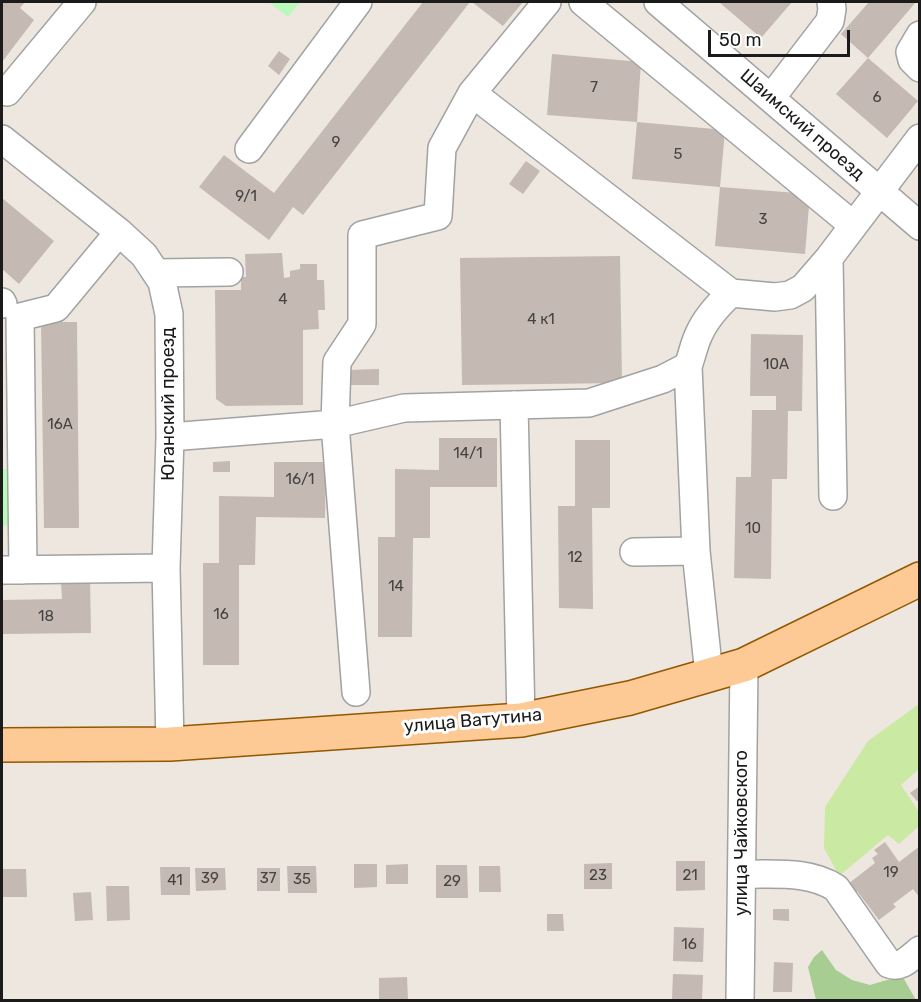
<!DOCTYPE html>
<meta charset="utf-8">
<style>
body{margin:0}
#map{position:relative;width:921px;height:1002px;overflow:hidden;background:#ede7df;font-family:Rubik,sans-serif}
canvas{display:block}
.frame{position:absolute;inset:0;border:3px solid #1b1b1b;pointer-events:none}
.scale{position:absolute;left:708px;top:30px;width:142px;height:27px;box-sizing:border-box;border:3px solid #1b1b1b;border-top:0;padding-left:8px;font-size:18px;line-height:21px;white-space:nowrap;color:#1b1b1b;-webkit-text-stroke:4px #fff;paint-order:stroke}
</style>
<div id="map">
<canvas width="921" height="1002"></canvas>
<div class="frame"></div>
<div class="scale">50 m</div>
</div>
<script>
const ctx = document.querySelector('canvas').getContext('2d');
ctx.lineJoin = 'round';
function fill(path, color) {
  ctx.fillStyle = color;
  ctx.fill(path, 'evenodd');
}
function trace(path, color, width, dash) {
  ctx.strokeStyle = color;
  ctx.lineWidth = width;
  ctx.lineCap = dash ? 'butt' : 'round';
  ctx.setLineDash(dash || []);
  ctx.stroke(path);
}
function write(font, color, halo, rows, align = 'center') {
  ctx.font = font + ' Rubik,sans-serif';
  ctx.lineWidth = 6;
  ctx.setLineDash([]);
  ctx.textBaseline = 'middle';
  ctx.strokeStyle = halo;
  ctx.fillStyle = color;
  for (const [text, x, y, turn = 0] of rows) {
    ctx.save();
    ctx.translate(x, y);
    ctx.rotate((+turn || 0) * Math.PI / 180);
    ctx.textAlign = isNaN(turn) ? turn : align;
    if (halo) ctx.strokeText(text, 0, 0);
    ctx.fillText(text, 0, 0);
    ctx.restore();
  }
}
fill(new Path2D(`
 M919,704V769L901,785L919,812V826L899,844L888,835L839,876L824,848L825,807L868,741Z`), '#cae9a3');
fill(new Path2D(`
 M822,950L836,970L852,980L870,985L887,980L904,979L916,1000H816L808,967L814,957Z`), '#a8cd93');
fill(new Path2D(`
 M269,2H300L288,17Z
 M2,469H8L9,525L2,526Z`), '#baf9bb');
fill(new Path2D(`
 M2,2H25L20,8L34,20L2,62Z
 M423,2H470L303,215L293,207L269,240L199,187L224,155L274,193Z
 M472,2H523L503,26Z
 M719,2H792L761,38Z
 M869,2H916L868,58L841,34Z
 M279,51L290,59L279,75L268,66Z
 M552,54L641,62L637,122L547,115Z
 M868,58L918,101L887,138L836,94Z
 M637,122L725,130L720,187L632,179Z
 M526,161L540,171L523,194L509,184Z
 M720,187L810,194L805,254L715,246Z
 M2,198L54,241L19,284L2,269Z
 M282,253L284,278L290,277V271L300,269V264H317V280H324L325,310H318L319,329L303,330V405L226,406L216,399L215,290H241V277H246L245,254Z
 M620,256L622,383L462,385L460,258Z
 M41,322H77L79,528H44Z
 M751,334L803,335L802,411H788L787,479H772L771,579L734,578L736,477H751L752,410H776V396H750Z
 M379,369V385H348V370Z
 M439,438H497V487H430V538H413L412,637H378V537H395V469L439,470Z
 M575,440H610V508H592L593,609L559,608L558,506H575Z
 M230,461V472H213V462Z
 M274,462H326L325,518L256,517L255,565H239V665H203V563H219V496L274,497Z
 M90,581L91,633L2,634V600L62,599L61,582Z
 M920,786V800L917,801L910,793Z
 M885,842L899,862L920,846V898L913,889L893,904L896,907L879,920L857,891L855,893L848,884L875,863L872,858L878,854L874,850Z
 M676,861H705V890L676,891Z
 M612,863V889H584V864Z
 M354,864H377V887L354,888Z
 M408,864V884H386V865Z
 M436,865H467L468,898H436Z
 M287,866H316L317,893H288Z
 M479,866H500L501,892H479Z
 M160,867H190V895H161Z
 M195,868H225L226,890L196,891Z
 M257,868H280V891H257Z
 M2,869H26L27,897H2Z
 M106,886H129L130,920L107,921Z
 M91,892L93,920L75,921L73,893Z
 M773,909H789V921L773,920Z
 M547,914H563L564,931H547Z
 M674,927L704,928L703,962L673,961Z
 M774,962L793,963L792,992H773Z
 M673,974L703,975L702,1000H672Z
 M407,977L408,1000H379V978Z`), '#c4b9b3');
const minor = new Path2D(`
 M583,2L853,225
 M658,2L920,226
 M920,35L910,52L912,60L920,68
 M7,92L82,2
 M472,93L731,293
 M771,98L830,21L832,9L831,2
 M2,139L119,232L144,255L162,282L169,314L170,437L166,568L170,744
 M249,149L358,2
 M829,258L833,496
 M156,273L229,272
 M2,302L3,304
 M514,405L521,720
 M170,437L335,424L404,408L589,403L663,379L688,366C692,356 694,344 699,334C706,318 718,305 731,293L775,297L790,295L803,288L829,258L920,138
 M696,551L709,675
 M634,552L696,551L688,366
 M2,570L166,568
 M23,570L20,317L56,308L119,232
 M356,692L335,424L337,362L362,324V235L438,216L442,148L472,93L547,2
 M742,874C774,875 808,870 836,888L889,964C901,969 911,957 920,950
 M740,1000L744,665`);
const major = new Path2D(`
 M2,745L170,744L521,720L630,698L744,665L920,579`);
trace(minor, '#a2a2a2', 30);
trace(major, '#915800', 36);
trace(minor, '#fff', 27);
trace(major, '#fdc994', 33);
write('15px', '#454241', null, [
 ["7",594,88],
 ["6",877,98],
 ["9",336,143],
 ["5",678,155],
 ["9/1",246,197],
 ["3",763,220],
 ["4",283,300],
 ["4 к1",541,320],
 ["10А",776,365],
 ["16А",60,425],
 ["14/1",468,454],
 ["16/1",300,480],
 ["10",753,529],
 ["12",575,558],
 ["14",396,587],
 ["16",221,615],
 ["18",46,617],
 ["19",891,873],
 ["23",598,876],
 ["21",690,876],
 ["39",210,879],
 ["37",268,879],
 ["35",302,880],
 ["41",175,881],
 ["29",452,882],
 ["16",689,945]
]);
write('18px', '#1b1b1b', '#fff', [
 ["Шаимский проезд",802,125,41],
 ["Юганский проезд",169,404,-90],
 ["улица Ватутина",473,721,-5],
 ["улица Чайковского",742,833,-90]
]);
</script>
